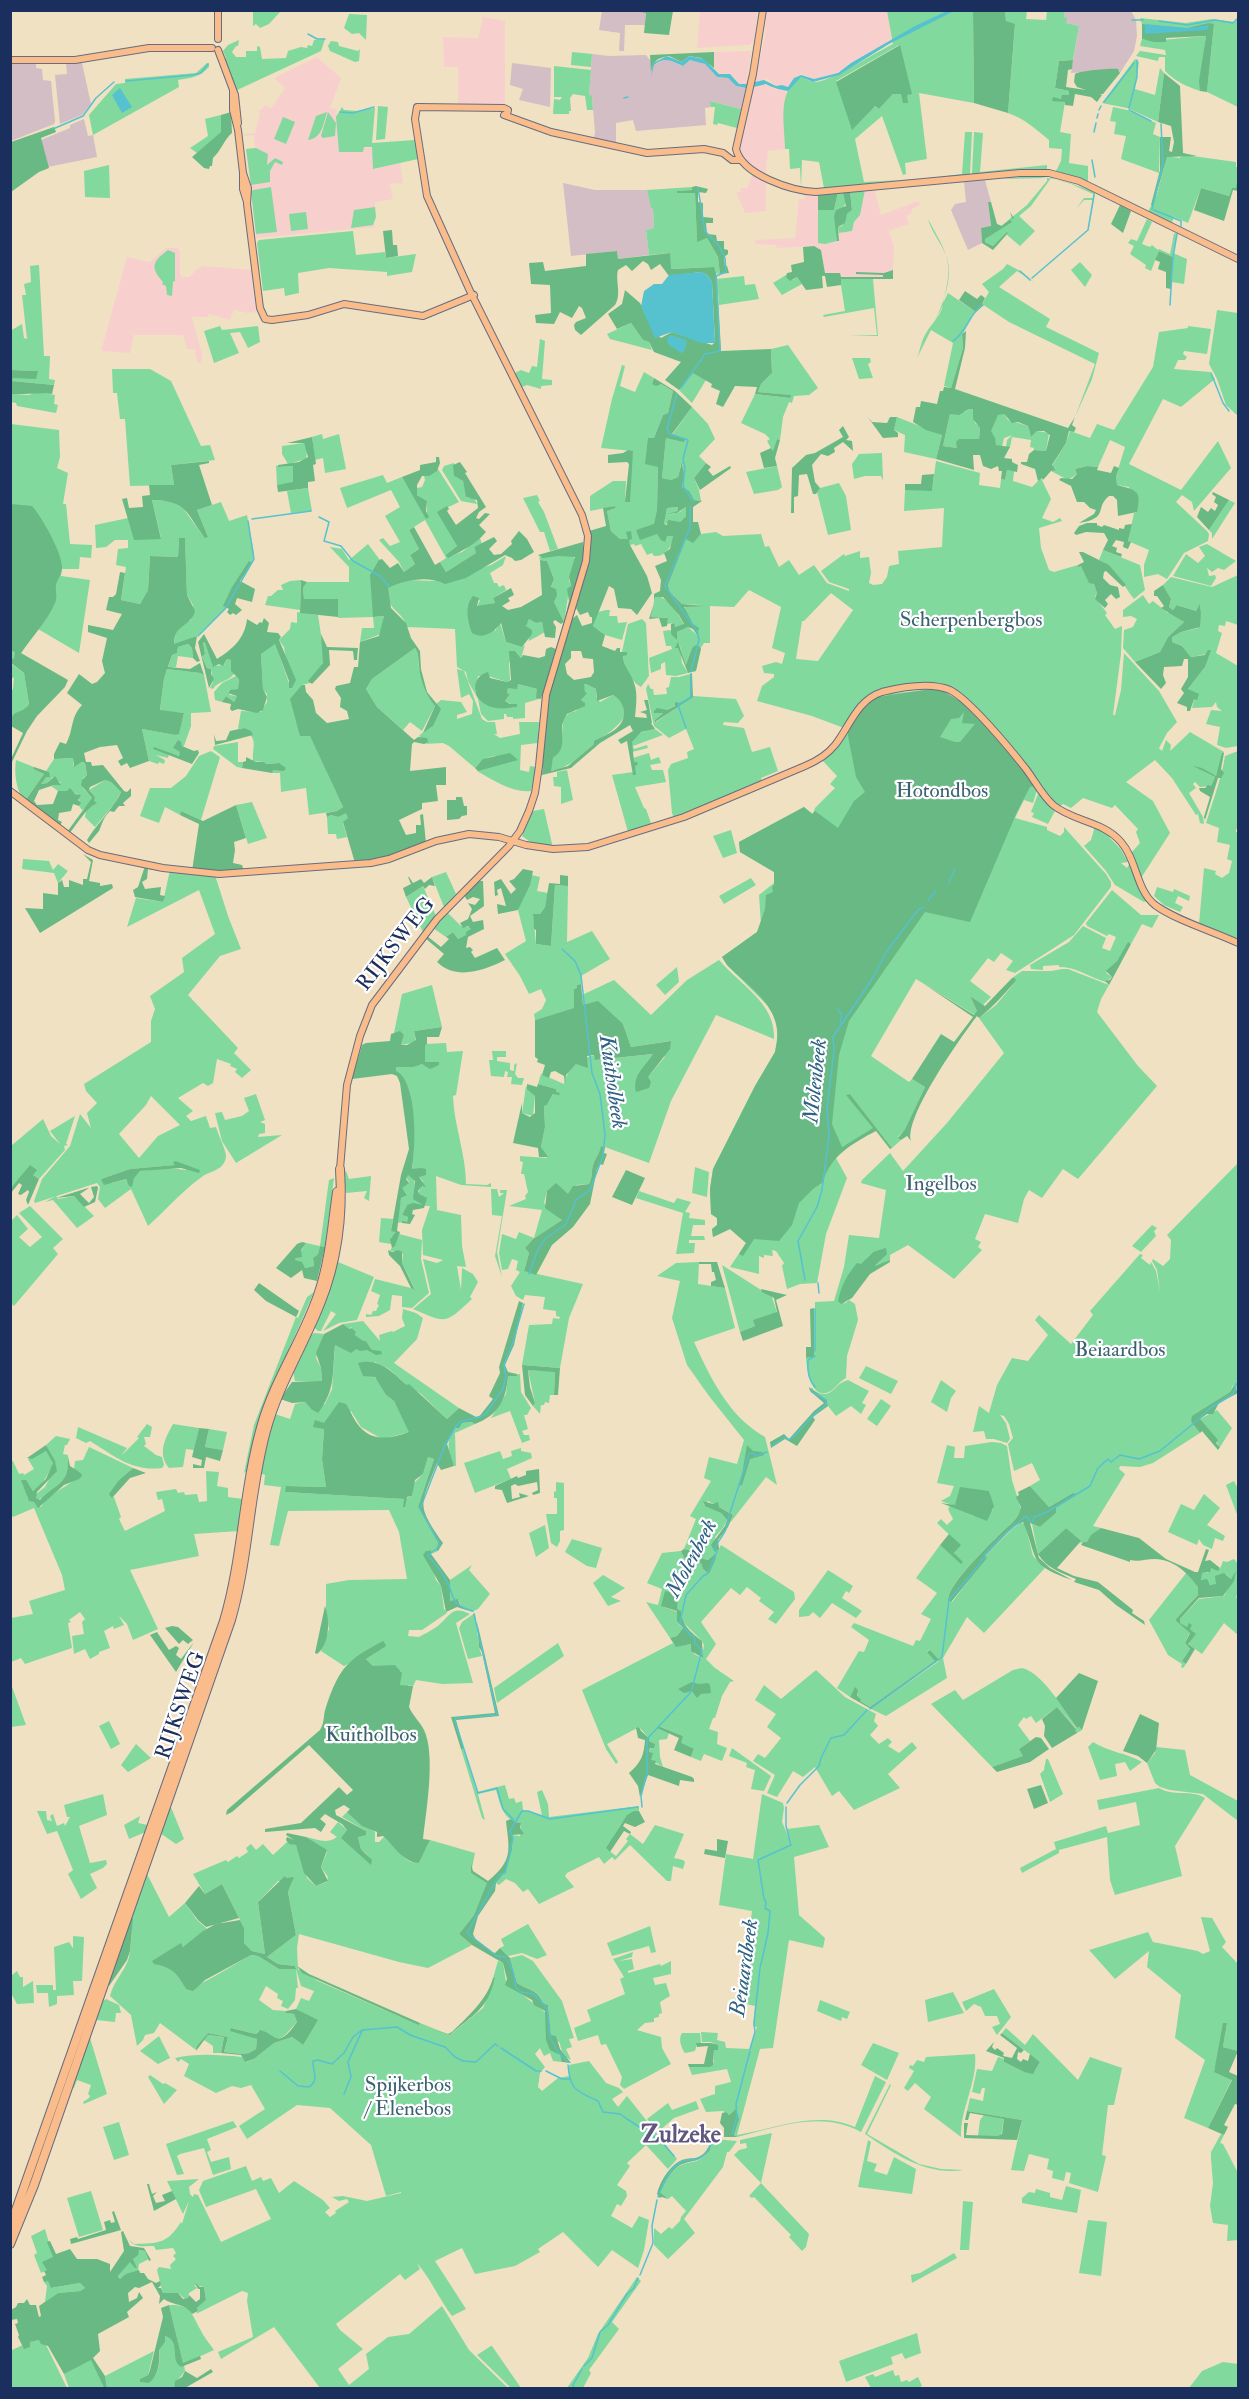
<!DOCTYPE html>
<style>
body{margin:0}
#map{position:relative;width:1249px;height:2399px;overflow:hidden;background:#f0e1c3;font-family:"IM FELL Double Pica",serif}
canvas{display:block}
.frame{position:absolute;inset:0;border:12px solid #1b2f5e;pointer-events:none}
</style>
<div id="map">
<canvas width="1249" height="2399"></canvas>
<div class="frame"></div>
</div>
<script>
const ctx = document.querySelector('canvas').getContext('2d');
ctx.lineJoin = 'round';
function fill(path, color) {
  ctx.fillStyle = color;
  ctx.fill(path, 'evenodd');
}
function trace(path, color, width, dash) {
  ctx.strokeStyle = color;
  ctx.lineWidth = width;
  ctx.lineCap = dash ? 'butt' : 'round';
  ctx.setLineDash(dash || []);
  ctx.stroke(path);
}
function write(font, color, halo, rows, align = 'center') {
  ctx.font = font + ' "IM FELL Double Pica",serif';
  ctx.lineWidth = 4.5;
  ctx.setLineDash([]);
  ctx.textBaseline = 'middle';
  ctx.strokeStyle = halo;
  ctx.fillStyle = color;
  for (const [text, x, y, turn = 0] of rows) {
    ctx.save();
    ctx.translate(x, y);
    ctx.rotate((+turn || 0) * Math.PI / 180);
    ctx.textAlign = isNaN(turn) ? turn : align;
    if (halo) ctx.strokeText(text, 0, 0);
    ctx.fillText(text, 0, 0);
    ctx.restore();
  }
}
fill(new Path2D(`
 M700,11H758L754,41L749,45L697,48Z
 M766,11H887L892,39L851,63L837,74L813,79L801,74L796,76L789,87L786,88L785,149L768,151L765,177L743,157L738,146L754,87L766,84L775,89L782,87L786,90L784,85L776,86L767,79L755,82L765,35Z
 M483,17L505,21V105L458,106V67H444L443,37L478,38Z
 M751,51L747,84H739L730,74L719,73L714,68V52Z
 M317,57L341,78L330,108L337,109L335,114L347,116L366,148L373,147L374,169L400,163L403,183L390,184L393,199L375,202L376,218L373,219L375,227L256,238L246,149L255,148L254,135L244,136V134L255,133L260,113L258,112L266,105L271,108L285,88L274,78Z
 M753,173L766,183V211L745,213L736,192H740L741,188H747Z
 M874,189L881,215L918,201L920,205L912,209L911,214L906,216L909,224L889,231L894,247L893,270L884,273L856,272L857,274L884,275L883,277H840L825,273L821,250L814,246L777,248L776,245L756,244L755,240L795,238L799,199H805V194H818V210L829,242L839,241V233L852,231L854,222L860,215L865,190Z
 M166,248H177L180,250V275L183,277H189L197,269L203,266L251,270L256,312L248,313L234,310L230,320L209,314L208,317H192L202,355L201,363L197,362L195,349H187L183,335H134L130,353L101,351L127,257L150,262Z`), '#f7d0ce');
fill(new Path2D(`
 M636,10L646,12L645,25H625L624,51H619L620,33L599,30L602,11Z
 M1083,10L1131,11L1136,20L1137,36L1134,51L1120,73V71H1100L1071,73L1079,26L1066,23L1064,17L1065,11Z
 M592,54L609,56L646,55L654,65L666,59L683,66L690,60L698,61L705,64L717,77L728,78L736,86L746,88L741,109L711,101V107L705,108L706,125L636,131L633,120L616,123V143L594,138L595,132L592,96H589Z
 M11,62L36,63V68L42,69L43,80L51,81L55,121L54,124L11,141Z
 M66,63H82L91,104L82,115L60,124L55,75L67,74Z
 M512,63L551,68L550,107L519,100L523,89L510,85Z
 M84,119L88,136L93,135L97,157L48,167L41,140L70,128V125Z
 M985,180L991,202H988L991,227L981,228L982,243L968,250L951,210L955,204L966,202L964,182Z
 M563,183L595,190H647L651,207H653L654,228L646,230L649,255L618,259L617,251L571,256Z`), '#d2bec4');
fill(new Path2D(`
 M253,11H278L280,12L269,24L260,28L256,24L253,26Z
 M887,11H973L974,103L919,93L927,159L905,163L906,174L903,175L882,116L855,139L864,182L902,180L824,188L819,162L802,160L801,187L800,168L790,169L789,149H785C785,125 776,91 801,77C805,78 810,82 814,82C829,83 876,52 893,44ZM899,45L911,94H893L879,109L836,81Z
 M1005,11H1027L1026,19L1046,20L1047,11H1065L1064,17L1067,18L1066,23L1079,26L1073,60L1059,61L1055,88L1069,91V96L1057,100L1065,102L1060,132L1071,134L1069,163L1088,166V181L1056,171L1061,161L1062,149L1049,148V140C1037,130 1025,119 1008,113L1015,25L1006,21Z
 M349,14L367,15L366,40L359,33L352,34L344,28Z
 M1140,18L1186,23L1212,19L1235,22L1238,18V107L1207,92L1214,24L1187,28L1142,24Z
 M1206,36L1200,81V91C1186,86 1176,82 1165,71V57H1159L1158,61L1136,56L1140,51L1166,55L1165,50L1140,46L1142,39C1151,42 1193,37 1206,36Z
 M325,39L321,51L235,91L224,58H226L223,51L228,45L239,40L238,46H236L232,52L236,57H246V51H257V46L260,47L262,59L286,58L288,51L301,47L307,48L308,45L312,46L314,40Z
 M331,41L338,42L339,46L358,51L360,49L359,61L355,62L330,51L328,46Z
 M572,52L592,54L591,67L571,65Z
 M1135,59L1139,62L1135,89L1155,95L1160,68L1164,73L1158,122L1127,108L1102,103Z
 M207,63H209V67C200,77 191,78 178,80L179,87L93,135L89,115L116,84L125,83V79L196,73Z
 M554,66L591,70L589,95L592,96L593,110H587L585,96L573,94L570,98L571,111H569V114H553L554,99L560,100L562,97H554Z
 M710,101L741,109L737,128L718,123L717,125L713,124L715,107H711Z
 M378,106L388,107L385,139L376,140Z
 M342,107L344,110L358,111L375,108L372,143L415,140L418,159L373,169L372,147H364L363,152H339L336,117Z
 M1113,107L1127,110L1156,123L1153,134L1160,137L1159,173L1121,159L1126,136L1114,134L1116,122L1110,121Z
 M327,112C323,125 322,138 308,140L316,116Z
 M328,112L336,123L335,136L323,138L321,136Z
 M221,115L222,132L197,153L190,148L208,136L205,119Z
 M283,117L295,122L286,144L274,139Z
 M965,132H972L970,175L929,178L962,174Z
 M974,132L983,133L980,172L1047,165V170L1027,169V171L972,174Z
 M256,148L268,154L267,165L275,158L283,162L282,165L275,162L270,171V182L251,185L246,149Z
 M1185,155L1236,162V167L1238,168L1236,189L1232,188L1229,196L1201,188L1188,223L1174,217L1171,225L1148,212L1157,194L1167,156L1179,158Z
 M109,165L110,198L85,197L84,171Z
 M1031,176C1054,178 1074,183 1095,193L1089,227L1093,200H1084L1076,209L1084,198H1093V194L1071,184L1051,178L1031,206L1019,216L1035,231L1020,246L1007,235L1008,233L993,246L985,242V239L1027,205L1047,181V178L1002,179Z
 M271,187L277,232L256,234L251,192L253,190Z
 M692,187L693,190L677,191L678,193H695L697,241L707,238L718,257L720,274L714,273L713,267L670,269V253L649,255L646,230L654,228L653,208H651L647,190Z
 M865,190L860,215L854,222L852,231L839,233L838,227L842,226L847,214L852,210L850,191Z
 M838,192H843L846,203L843,208L836,210L837,241L825,244L818,243V210H834Z
 M375,207L376,217L373,225L351,228L354,210Z
 M306,212L308,229L291,231L289,214Z
 M928,219C948,256 954,261 943,303L948,293L976,312C968,318 968,328 962,334L963,348L951,388L944,386L953,343L931,330L917,358C920,351 921,342 925,335C931,324 940,317 943,305L934,322C944,303 955,273 945,253C940,242 931,230 928,219Z
 M1147,219L1152,222L1142,244L1150,247L1152,245L1158,250L1159,249L1170,254L1174,233L1177,234L1173,253L1187,259L1184,284L1172,282L1173,257L1159,251L1151,271L1145,268L1146,265L1130,254L1134,246L1128,243L1131,239L1137,241Z
 M353,231L356,255L385,252L386,258L416,254L412,272L387,276V272L329,268L298,273L299,293L285,296L284,288L263,291L257,243L259,240Z
 M168,250L175,253V281L173,282L172,296L167,295L166,286L162,284L163,282C150,267 152,262 168,250Z
 M1080,262L1092,275L1085,287L1071,270Z
 M1007,264L1022,272L1034,282L1017,271L999,287L1050,319L1046,327L1099,353L1092,379L1075,417L1095,364L1009,322L982,304L989,292L982,284L1003,269Z
 M39,265L44,356H50L49,379L55,380L54,385L12,381V378L37,371L11,370L10,331L22,324L24,338L27,339L22,295H26L24,284L31,282L30,266Z
 M786,275L793,280L797,277L802,284L782,295L773,283Z
 M744,276L745,285L755,284L759,299L719,305L717,279Z
 M840,279H873L878,336H848L877,335L874,308L824,317L823,315L845,311Z
 M1217,310L1238,313V416L1226,405L1217,379L1209,364Z
 M631,323L643,340L649,342L652,350L610,339L607,334Z
 M220,326L222,330L258,326L260,342L248,348L240,332L230,333L239,353L214,363L204,331Z
 M1188,326L1211,329L1207,354L1184,351L1183,354L1187,357L1185,360H1178L1174,369L1210,372L1215,379L1181,407L1163,399L1129,464L1181,490L1218,441L1231,468L1194,511L1192,502L1182,495L1176,502L1207,531L1209,534L1208,541L1184,553L1167,579L1158,574L1144,577V565L1149,550L1128,541L1134,513L1137,512L1129,487L1117,485L1116,476L1125,447L1110,440L1098,467L1087,466L1075,469L1077,474L1068,480L1051,471L1056,469L1052,466L1066,443L1070,431L1090,438L1097,424L1114,430L1153,367L1159,332L1188,328Z
 M540,339L545,341L542,379L552,380V385L541,386V389L527,385L522,387L515,373L521,370L529,373L532,366L537,367Z
 M788,345L818,388L809,395L794,396L792,403L789,402L783,417L780,440L777,439L773,452L767,441L770,439L765,434L741,423L755,394L790,398V395L758,392L761,384L772,373L771,349Z
 M852,358H870L871,362L868,364L873,378L859,379Z
 M622,365L625,366L620,386L635,392L644,372L654,378L652,384H661L673,391L668,413L663,415L654,438H648L658,467L657,509L654,525L637,531L673,536C672,548 665,557 654,556L652,553L647,555L641,544L635,546L634,544L630,545L628,539H620L611,531L607,511L616,508L615,506L590,511V496L613,481H626L625,502L633,451L601,448L612,399Z
 M112,369H150L171,381L201,446L210,445L215,460L171,465L174,485L130,486L125,419H120L117,393H113Z
 M693,372L706,380L692,403L679,390Z
 M36,392L55,395L54,404L58,405L56,413L17,406L16,403L11,402V394L29,395Z
 M692,407L708,424L715,439L699,456L706,463L694,478L699,490L701,501L694,500L682,487L683,464L681,465L678,477L671,480L662,478L666,438L685,439L672,435Z
 M969,409H973L975,423L980,427L979,439H967L957,448L943,446L950,414L965,412Z
 M998,414H1004L1008,420L1028,426L1031,437L1037,431L1049,433L1046,451L1034,450V448L1030,447L1031,440L1012,437L1010,447H1006L1007,440L1012,435L1004,438L1002,447L996,445L990,432Z
 M897,417L942,435L936,459L904,452L905,435L894,430Z
 M11,424L59,430L60,457L57,468L68,473L63,504H66L70,544L92,545L91,558L80,557L79,569H62L61,576L90,580L79,653L38,629L21,653L13,660L11,658Z
 M322,434L323,439L339,434L346,469L325,473L323,458L315,460L312,437Z
 M304,443L307,451L306,459L288,464L282,454V446Z
 M882,453L883,481L881,476H865L854,479L852,464L859,454Z
 M936,461L980,473L979,485L1000,488L1001,479L1005,480L1007,470L1014,471L1013,481L1032,487L1041,478L1051,499L1042,518L1053,522L1060,518L1062,521L1039,528L1041,548L1049,570L1054,572L1078,565L1081,566L1094,584L1097,593L1095,597L1107,613L1105,615L1115,629L1122,626L1121,654L1113,715H1115L1121,690L1124,653L1159,691L1177,722L1167,733L1159,748L1162,751L1166,740L1171,745L1170,751L1190,732L1224,752L1216,776L1201,770L1215,777L1211,786L1200,787L1195,782L1193,784L1196,788L1189,793L1203,817L1204,824L1200,823L1198,814L1196,815L1172,778L1155,760L1126,782L1153,801L1170,833L1141,878L1153,899L1183,917C1147,901 1143,889 1132,852L1140,843L1136,832L1138,829L1115,805L1112,808L1083,798L1071,808L1063,804L1059,807L1051,800L966,699L944,686L879,691L844,728L812,716L757,701L762,686L774,677V674L764,673L762,666L776,662L782,664L785,653L772,648L781,607L749,590L734,607L710,606V643H704L700,649L699,646L692,648L686,666L679,643L682,663L688,673L676,676L666,675L665,662L661,664V669L651,673L649,658L672,649L671,646H666L663,631L670,630L677,640V632L688,627L697,635L698,633L697,627L694,626L684,609L686,606L703,605L682,604L670,592L668,585L686,538L693,542L701,534L716,532L723,536L761,534L765,547L769,546L779,567L789,560L799,575L814,565L827,583L849,591V589L829,582L821,571L844,554L845,556L860,551V558L869,557L871,573L869,583L873,585L882,584L887,577L889,566L899,564L898,551L942,547L944,508L904,511L905,490H932ZM831,593L853,610L818,661L796,659L802,621H804Z
 M454,463V476L463,481L467,498H474L477,504L461,501L442,470L444,466Z
 M276,465L279,467L293,466V483L277,485Z
 M777,466L782,487L778,490L754,494L746,472Z
 M438,469L459,502L438,512L457,546L447,555L448,557L462,552L480,538L482,544L474,547L476,553L446,572L440,562L446,558L425,520L409,530L419,549L410,555L415,564L404,572L399,562L379,540L383,538L390,546L400,542L385,516L400,507L391,490L347,508L340,488L383,475L387,483L402,477L427,519V501L417,495V488L422,487L425,480L424,476L429,475Z
 M839,483L846,496L851,530L828,535L817,492L820,488Z
 M308,488L312,511L291,513L287,491Z
 M537,495L540,501L538,502L544,512L558,549L550,551L544,532H540L523,498Z
 M152,500L171,501L180,504L201,533L208,537L197,510L221,502L229,521L247,515L254,554L252,563L249,562L224,606L226,608L197,636L174,645C174,632 180,626 191,620L193,605L187,595L185,539H179L178,557L150,556L148,590L140,604L121,600L126,567L116,565L118,549L128,548V540H115L106,547L96,548L95,525L128,518L134,539L161,538Z
 M1229,500L1235,503L1212,539V533L1209,530Z
 M678,507L679,511L669,515L680,512L686,507V516L680,522L664,524L667,508Z
 M368,544L380,560L374,617L384,616L381,634L360,642L362,628H374L373,617L338,618L337,599H304L303,588L307,582H349V567L330,547L342,549L349,560Z
 M1207,544L1236,561L1224,570L1218,568L1212,572L1207,568L1209,576L1215,575L1216,578L1211,586L1173,576L1186,554L1198,563L1205,556L1199,547Z
 M1103,550L1140,565L1145,590L1134,599C1123,585 1117,569 1099,560Z
 M506,556L503,565L490,573L494,583H497L499,587L504,585L506,590L493,598L495,603L477,607L480,600L470,599L495,631L500,623L506,642L522,647L525,645L521,658L515,651L509,663L510,680L507,682L488,676H478L475,692C488,705 498,711 517,707L505,701L510,694L507,693L508,688L518,684L537,689L539,699L525,703V718L513,719V717H507L506,714H504V719L488,721L481,714L478,699L468,681L466,672L457,667L455,629L407,627C402,609 385,611 388,587L404,580L438,581L491,565Z
 M559,556H573L575,559L569,580L571,586C568,590 566,614 564,622L554,602L556,589L551,588L554,579L547,561L540,560L539,557Z
 M1238,575V625L1226,621L1225,626L1219,625L1218,631L1222,633L1216,653L1238,666V746L1226,748L1217,745L1220,727L1206,724L1211,710L1222,711L1217,707L1216,702L1212,707L1192,708L1194,699L1188,689L1205,667L1207,654L1191,657L1182,646L1172,642L1171,637L1181,632L1198,628L1201,613L1200,605L1196,611L1178,605L1173,610L1169,607L1171,599L1163,585L1171,577L1212,587Z
 M301,580L300,610L265,605L268,596H271L278,590H283L281,585L290,581Z
 M1143,595L1149,604L1153,601L1168,613L1170,612L1184,622L1168,637L1160,652L1135,662L1123,648L1124,630L1133,627L1137,619L1131,616L1123,617V610Z
 M659,596C670,601 679,614 684,625L674,627V623L667,624L668,618L651,617L655,597Z
 M606,610H610L609,616H617L618,623L627,622L622,640L605,635L593,626L598,612Z
 M297,612L318,615L323,648V663L310,683L302,685L310,735L343,807L337,811L309,815L306,788L281,792L280,773H272V770H282L279,763L265,764L264,762L253,761C252,745 259,741 244,728L238,729L241,711L261,712L267,702V694L263,690L261,654L275,643L291,689L284,647L279,640L290,629L291,622L297,623Z
 M529,619L536,623L542,622L545,632L529,641L526,624Z
 M642,619L646,623L649,676L641,687C630,681 624,668 623,655L627,652H622L628,624Z
 M203,642L205,643L213,666L224,665L227,659L231,660L234,674C228,682 219,680 213,689L210,688L213,682L211,669L207,668L202,657L205,654Z
 M188,644L192,648L193,658L178,656L176,667L168,668L172,655L177,653L178,647Z
 M415,648C420,655 417,663 420,671C424,684 427,695 435,706L422,731L410,722L403,730L377,707L366,689L372,679Z
 M10,663L24,673L29,704C26,712 16,711 11,718V691L13,689L14,677L11,679Z
 M167,669L200,673L204,675L211,712L191,713V726L184,746L173,748L181,752L179,756L154,749L169,754L168,758L156,755L165,760L164,764L159,762L158,764L149,761L142,729L175,735L179,733L184,713L160,711L164,679Z
 M457,669L464,671L482,719L487,722H495L497,734H494L500,738L520,734L519,722H539L538,743L521,745L520,770L529,772L530,766L536,767L531,791C512,793 493,780 477,771L514,758C496,756 487,753 475,768L449,746L443,743L424,744L427,743L419,736L422,733L432,727L437,703L441,700L461,702L467,712L457,715V719L472,714L473,701L469,694L461,698Z
 M690,674V697L667,710H654L663,713L655,720L656,722L693,696L736,699L744,716L738,723L724,722L723,725L744,728L752,752L770,747L778,771L761,778L762,781L674,818L672,813L668,770L671,764L688,758L687,752L694,749L686,729L669,738L654,726L646,689L648,684L651,689H653L654,695L667,694L666,688L669,687L671,677H679Z
 M236,676L239,678L238,689L228,691L230,695L237,696L234,702L226,696L222,702L215,700L214,692L222,683Z
 M583,684H586L596,689V697L600,702L613,695C644,714 608,732 594,744C579,756 570,768 550,771L553,758C571,747 552,714 576,711L584,702L581,701L585,692Z
 M932,689C965,694 1020,762 1037,790L1033,803L1024,800L1015,818L1047,827V830L1060,836L1064,832V827L1106,874L1111,882V887L1074,935L1015,973L1006,970L1013,961L1001,953L994,962L988,958L970,981L991,997L983,1005L970,996L977,1011L975,1015L916,979L871,1056L909,1082L912,1079L925,1087L905,1129L898,1137L901,1140L892,1148L850,1094L847,1095L874,1128L842,1147L836,1158L847,1178L826,1234L817,1283L800,1284L787,1289L782,1266L784,1263L776,1251L772,1250L773,1256L764,1255V1258L759,1256V1274L730,1267L746,1243L730,1229L713,1237L712,1229L717,1225V1218L711,1214L710,1189L713,1169L755,1086L775,1052L778,1033L776,1020L771,1009L727,965L722,957L757,932L761,924L759,895L774,883V872L740,852L739,842L804,807L813,814L815,808L835,788L830,784L837,776L822,760L845,732L848,735L847,731L889,694Z
 M655,729L663,735L633,746L634,749L647,745L648,748L632,752V741L638,733Z
 M238,742V762H243L242,768L237,767L213,749L214,746Z
 M211,751L220,757L201,820L181,811L180,815L165,807L159,823L140,816L150,788H171L186,776L199,756Z
 M1238,751V829H1236V832H1238V941L1199,924L1204,868L1216,871L1215,874L1222,878L1229,873L1232,861L1227,859L1230,845L1217,842L1219,828L1206,823C1213,800 1222,777 1225,756Z
 M649,753L651,760L659,757L661,763L650,765L652,770H663L666,782L635,787L644,808L646,809L652,826L628,832L612,775L633,772L634,766L638,765L634,763L633,758Z
 M73,758V766L83,762L85,763L87,775L83,778V788L92,798L88,806L82,810L79,806L80,805L78,794L58,791L51,786L61,783L53,777L47,783L40,784L49,772L46,771L54,759Z
 M16,760L34,767L33,769L44,774L25,801C16,792 14,773 16,760Z
 M567,770L573,800L561,804V787L554,786L553,777H557V772Z
 M105,780L111,782L121,792L115,803L95,827L85,817L86,811L95,797L89,790Z
 M1038,794H1040L1055,811L1048,824L1032,817L1034,813L1031,812Z
 M252,802L267,838L248,844L236,805Z
 M544,809L552,844L553,847L532,843L522,836L533,811Z
 M346,812L349,818L343,823L347,837L337,839L336,834H328L327,817L331,815L338,817Z
 M1095,826L1111,835L1109,837L1120,848L1128,862L1121,863L1127,868L1130,863L1147,901L1144,902L1115,885L1106,871L1084,846L1091,840Z
 M731,830L737,853L723,858L713,836Z
 M23,859L49,861L53,870L58,864L68,871L58,883L54,873L22,869Z
 M170,870L215,875L228,916L241,949L220,956L188,995L238,1048L234,1053L251,1070L242,1078L235,1072L237,1069L230,1066L231,1064L217,1059L213,1083L208,1086L203,1083L178,1098L193,1111L186,1116L191,1121L206,1116L210,1128L216,1127C218,1134 227,1152 226,1157C224,1170 211,1171 203,1176C183,1190 166,1210 148,1226L131,1189L105,1208L98,1199L100,1187L97,1183L35,1203L34,1201L42,1179L70,1146L80,1114L91,1128L87,1113L97,1103L86,1091L84,1084L151,1042V1021L155,1009L150,996L184,972L182,958L215,934L199,890L127,927L136,898L163,902ZM151,1096L180,1125L158,1136L139,1158L119,1134L146,1105ZM175,1161L187,1170L167,1168L140,1171L127,1182L126,1179L112,1183L101,1179L130,1169L176,1165Z
 M446,872L456,894L444,907L432,877Z
 M532,875L540,877L537,891L548,893L545,907L540,914H533L536,944L551,946L555,885L568,886L567,942L592,931L610,959L581,976V984L577,985V988L574,989L575,1008L535,1020L534,1014L542,1009L546,1000L541,989L529,994L520,976L505,954L526,941L518,910Z
 M751,878L756,885L724,904L719,896Z
 M423,886L436,916L423,932L406,897Z
 M1157,887L1173,892L1174,889L1190,896L1189,901L1178,896L1175,903L1183,907L1180,912L1164,905L1154,896Z
 M1112,890L1141,915H1159L1152,928L1142,924L1131,944L1128,943L1117,961L1106,973L1112,977L1106,982C1090,978 1075,966 1059,967V965L1043,966V970L1031,969L1030,965L1069,942L1083,926L1106,938L1102,948L1110,951L1116,937L1109,934L1107,936L1087,926L1086,923Z
 M447,912L461,926L470,927L471,929L467,935L458,939L453,932L446,937L433,928Z
 M719,960C740,985 776,1003 774,1039L716,1015L671,1101L649,1163L602,1146C600,1154 595,1158 593,1165C591,1171 593,1178 589,1184L576,1185L568,1195L547,1191L544,1203L562,1220L533,1239L525,1248L529,1253L524,1271L583,1284L569,1318L560,1368L522,1365L529,1325L552,1324L553,1318L559,1319L560,1317L556,1316V1311L543,1309L545,1297L525,1295L523,1300L516,1296L511,1286L520,1272L516,1270L518,1261L512,1259L508,1269L502,1270L499,1253L502,1234L516,1239L519,1232L534,1238L542,1210L509,1206L526,1199L525,1196L528,1192L524,1174H521L523,1162L520,1161V1156L547,1158L541,1147L545,1127L544,1106L547,1105L556,1089L538,1084L541,1074L564,1084C567,1069 580,1058 595,1055V1060L654,1054L648,1077L664,1058L670,1041L631,1047L623,1024L583,1005L582,995L614,980L651,1015L687,980Z
 M677,967L679,982L665,995L656,985Z
 M1062,969H1068L1109,985L1101,999L1097,1012L1138,1066L1157,1086L1078,1179L1063,1169L1042,1198L1029,1190L1024,1199L1018,1223L985,1214L975,1239L981,1242L978,1247L982,1250L954,1279L908,1245L890,1255V1260L875,1267L886,1254L873,1252C857,1266 852,1285 844,1304L849,1300L855,1304L858,1320L847,1356L846,1378C840,1381 836,1387 831,1391C811,1402 807,1370 806,1358L814,1357L815,1302L834,1301L844,1267L849,1235L879,1238L886,1190L861,1183L862,1180L890,1153L903,1171L947,1123L1004,1053L979,1018L996,1005L1016,981L1012,978L1022,971H1051Z
 M432,985L442,1027L414,1031L416,1042L401,1045L404,1035L394,1033L402,994Z
 M446,1043L447,1052L463,1051L456,1095L453,1096C454,1126 466,1154 466,1184L487,1185L491,1183V1187L461,1185L436,1176L437,1210L461,1215L462,1246L466,1267L457,1266L461,1290L462,1268L473,1274L478,1282L470,1297L472,1299C445,1324 447,1324 413,1309L431,1294L423,1259L437,1263L443,1260L423,1255L422,1230L430,1206L407,1205L402,1215L408,1217L407,1222L396,1223L401,1198L407,1194L401,1188L409,1182L406,1177L408,1175L414,1178L415,1192L418,1194L423,1181L412,1170C415,1151 416,1097 405,1081C403,1077 399,1074 395,1071L396,1067L422,1064L432,1067L439,1065L438,1062H425V1044Z
 M492,1051H506V1057H497V1061L510,1063V1070L514,1071V1065L517,1063L515,1074L518,1078H524L522,1085L511,1084L512,1077H507L508,1072L505,1071L504,1077L491,1076L489,1060H493Z
 M526,1086L535,1096L533,1116L522,1113Z
 M256,1094L265,1120L260,1122L265,1124V1133L259,1134L258,1137L282,1135L236,1163L222,1141L215,1113L222,1112L225,1120L242,1116L249,1111L244,1098Z
 M75,1116L66,1144L68,1145L64,1146L65,1150L39,1179L33,1175L18,1181L11,1188V1146L43,1119L51,1136L60,1144L50,1131Z
 M1238,1163V1392L1233,1385L1230,1392L1193,1416L1191,1422L1200,1433L1153,1463L1140,1467L1120,1466L1119,1469L1125,1474L1093,1526L1101,1528L1092,1535L1087,1543L1083,1542L1079,1544L1081,1542L1066,1528L1038,1554L1032,1524L1040,1527L1056,1513V1508L1076,1494L1073,1493L1049,1507L1030,1486L1040,1480L1032,1463L1014,1471L1008,1444L1013,1438L1009,1424L1004,1416L1000,1415L1006,1423L1010,1439L1007,1443L994,1439H986L984,1431L973,1432L979,1406L989,1413L997,1385L1012,1358L1028,1361L1048,1335L1035,1320L1039,1315L1071,1344L1093,1315L1090,1311L1140,1254L1143,1255L1141,1258L1150,1265L1151,1262L1156,1271L1160,1292L1157,1270L1152,1261L1153,1259L1163,1266L1170,1259L1171,1240L1167,1235Z
 M695,1167L709,1172L707,1197L692,1193Z
 M346,1171L349,1179L371,1176L369,1201L364,1198L367,1191L346,1193L343,1173Z
 M334,1178L325,1247L320,1246L318,1254L313,1258L314,1266L304,1268L295,1260L306,1243L320,1246L329,1180Z
 M491,1189H497L499,1197L504,1193H500V1190H507L497,1252L502,1277L495,1256L502,1216L492,1215Z
 M639,1191L674,1203L677,1198L691,1202L685,1212L690,1213L689,1218L705,1220V1225H693L691,1236H704L705,1240H689V1243H695L694,1253L676,1254L683,1213L636,1198Z
 M56,1196L58,1199L74,1196L94,1216L77,1228L53,1200L45,1202Z
 M30,1206L63,1239L53,1248L58,1254L14,1306L11,1303V1221L17,1215L28,1229L19,1237L30,1247L42,1237L19,1213Z
 M381,1218L393,1219L391,1231H397L395,1235L391,1237V1244L379,1242Z
 M1152,1225L1157,1228L1154,1231L1156,1236L1141,1252L1132,1246Z
 M399,1234L422,1240L421,1259L429,1293L412,1308L402,1307V1296L392,1295L390,1310L379,1316L366,1317V1314L371,1315L373,1311H376L379,1305L377,1304L380,1295L371,1291L375,1279L415,1289L402,1263L403,1254L396,1251H390Z
 M341,1236H342L338,1262L374,1277L357,1320L339,1323L323,1331L336,1314L331,1311L321,1331H318L314,1327L332,1281Z
 M699,1262L698,1284L725,1288L735,1328L694,1342C710,1377 729,1417 765,1437L777,1485L766,1477L730,1523L733,1515L730,1513L708,1501L703,1504L721,1513L727,1520L723,1528L715,1537L719,1549L721,1545L794,1592L795,1599L776,1624L768,1619L774,1612L759,1601L761,1598L747,1587L740,1595L731,1588L701,1622L716,1644L706,1659L715,1668L734,1681L730,1682L722,1696L715,1718H713L709,1729L718,1732L717,1744L727,1748L722,1761L704,1754L701,1761L691,1757L694,1750L680,1743L683,1736L658,1726L657,1728L669,1733L667,1739L659,1740L660,1757L663,1767L651,1760L649,1752L653,1743L649,1741V1738L639,1727L607,1744L618,1762L616,1764L606,1749L582,1690L673,1643L676,1646L692,1644L694,1654L702,1658L704,1645L702,1641L682,1621L681,1611L661,1606L678,1612L679,1624L683,1628L677,1636L670,1638L646,1602L658,1605L662,1589L647,1583L662,1553L681,1551L683,1556L701,1563L703,1569L709,1574L716,1556L714,1555L708,1560C699,1559 694,1550 684,1549L696,1519L690,1516L711,1481L704,1478L709,1457L737,1464L744,1440L709,1396L687,1365L672,1318L680,1281L657,1276L676,1263Z
 M722,1265L772,1297L777,1313L754,1320L755,1326L740,1332Z
 M314,1292L262,1411L248,1470L244,1473L254,1425L296,1317L298,1318L307,1297Z
 M403,1309L416,1313L423,1318L417,1339L394,1363L459,1408L447,1419L421,1394L407,1385L389,1369L375,1362L362,1375L374,1377L379,1381L386,1395L394,1401L410,1432L382,1439L361,1427L351,1411L324,1429L322,1459L326,1487L286,1486V1492L404,1499L412,1496L413,1484L423,1474L428,1457L434,1459L418,1507L438,1543L436,1550L438,1551L431,1554V1550L426,1551L436,1580L441,1586L444,1609L447,1613L422,1630H409L408,1636L419,1637C426,1633 435,1629 441,1623C452,1613 453,1606 470,1614L456,1623L473,1683L442,1684L416,1680L413,1686L408,1685L407,1687L400,1685L401,1671L373,1666L366,1659L385,1647L344,1666L321,1651L329,1629L326,1614V1584L349,1580L407,1579L399,1532L389,1510L288,1511L279,1546L270,1545L281,1487L264,1485L265,1475L260,1473L275,1414L290,1419L295,1404L305,1402L311,1409L325,1404L332,1389L335,1345L381,1351L372,1350L366,1341L363,1342L355,1335L356,1332L351,1327L349,1330L343,1324L363,1321L380,1341L379,1335L392,1331L393,1332L405,1326L402,1318Z
 M314,1333L324,1334L316,1358L321,1368L322,1382L295,1381L293,1371L310,1336Z
 M866,1366L898,1381L891,1394L859,1378Z
 M528,1370L555,1371L554,1395H550L549,1403L545,1402L544,1405H541L540,1414L533,1406L535,1403Z
 M520,1374L521,1392L531,1408L527,1415H524L528,1429L522,1431L524,1435H529L530,1440L522,1443L510,1411L491,1418L506,1394L508,1376Z
 M848,1380L869,1391L862,1403L866,1405L861,1414L851,1406L836,1416L828,1406L827,1400L813,1390C833,1402 832,1384 848,1380Z
 M941,1380L956,1391L951,1398L947,1412L931,1402Z
 M881,1399L891,1406L877,1426L867,1419Z
 M1217,1410L1232,1428L1220,1447L1200,1419Z
 M474,1422L475,1424L455,1433L456,1466H454C446,1448 446,1436 461,1423Z
 M147,1424L152,1427L150,1437H144L146,1444L144,1446L156,1455L162,1457L164,1465L162,1468C132,1472 113,1455 90,1441L86,1443L76,1438L78,1427L127,1448L121,1456L139,1438L137,1437Z
 M173,1424L199,1428L194,1450L186,1449L183,1467L169,1468C157,1453 165,1439 173,1424Z
 M209,1429L227,1432L223,1450L205,1447Z
 M56,1436L70,1439L67,1445H65L63,1454L68,1455C70,1479 59,1492 37,1500L35,1495L45,1487L56,1466L46,1445Z
 M992,1442L1001,1443L1007,1446L1012,1480L1021,1509C1017,1520 1008,1526 1000,1534C987,1547 949,1583 948,1600L952,1602L986,1558L985,1556L1013,1528L1021,1523L1025,1524L1033,1556L1045,1568L984,1633L967,1617L943,1658L947,1678L886,1716L871,1709L939,1661L930,1650L927,1651L936,1661L870,1707L860,1701L855,1688L850,1697L837,1688L859,1651L864,1652L869,1640L851,1627L854,1623L913,1646L916,1640L920,1641L931,1619L921,1614L937,1593L916,1578L940,1545L961,1563L954,1553L960,1545L937,1523L941,1519L947,1525L953,1519L948,1509L950,1506L974,1516L993,1510L989,1491L955,1506L941,1501L950,1496L954,1486L937,1483L947,1445L955,1447L954,1458H964L965,1446Z
 M89,1447L133,1468L119,1480L112,1497H114L121,1517L119,1519L125,1531L165,1511L162,1499L158,1500L156,1492L176,1489L178,1493L184,1492L185,1495L197,1494L199,1502L207,1501L206,1471L219,1472L217,1486L228,1488V1497L243,1499L239,1531L194,1534L199,1556L130,1570L158,1629L133,1640L127,1624L119,1616L124,1625L114,1629L113,1626L104,1631L110,1648L99,1652V1654L90,1659L85,1649L74,1654L72,1636L84,1634L82,1622L85,1619L80,1612L69,1620L71,1622L68,1623L72,1648L25,1664L21,1658L11,1662V1618L33,1614L29,1601L65,1590L62,1575L34,1508L13,1517L11,1514L10,1460L13,1461L19,1474L23,1473L24,1475L34,1469L28,1459L46,1451L53,1462L52,1467L42,1484L33,1491L29,1485L27,1497L41,1507C50,1491 71,1487 81,1473L74,1469L75,1461L83,1460Z
 M521,1448V1451L531,1453L532,1458L507,1469L511,1479L475,1493L464,1463L500,1451L503,1459L512,1456L511,1451Z
 M1234,1481L1238,1489V1517L1226,1485Z
 M556,1482L564,1483V1530L560,1531V1541L557,1547L551,1543L546,1514H557V1498H554V1492L556,1491Z
 M1204,1494L1220,1508L1207,1525L1225,1536L1223,1541L1215,1538L1212,1549L1203,1545L1199,1539L1197,1545L1168,1532L1181,1504L1194,1510Z
 M545,1525L549,1548L536,1557L529,1533Z
 M572,1539L602,1548L596,1568L587,1566L565,1552Z
 M1234,1559L1238,1564V1595L1236,1596L1238,1602V1635L1224,1623L1202,1654L1188,1644L1194,1632L1180,1623V1619L1199,1599L1224,1596L1236,1572L1231,1579L1226,1574L1214,1586L1202,1581L1200,1576L1202,1573H1208L1210,1568L1220,1569L1223,1561L1227,1562Z
 M472,1565L469,1570L490,1594L478,1609L471,1612L460,1605L459,1600L450,1601V1580Z
 M828,1570L853,1586L849,1593L846,1591L842,1598L862,1611L856,1618L832,1603L820,1618L813,1612L809,1616L799,1617V1610Z
 M1187,1572L1200,1589L1198,1595L1175,1620L1190,1632L1185,1643L1190,1649L1182,1661L1186,1664L1183,1668L1181,1667L1182,1664L1168,1655L1149,1620Z
 M603,1575L625,1588L611,1597L621,1601L608,1606L593,1583Z
 M475,1613L479,1647L482,1656L468,1659L459,1628L462,1622Z
 M558,1643L564,1656L497,1703L494,1688Z
 M1022,1668C1043,1673 1064,1710 1077,1728L1079,1727L1082,1730L1077,1733L1074,1730L1076,1728L1057,1707L1036,1723L1031,1716L1026,1719L1024,1717L1018,1725L1030,1741L1019,1749L1024,1756L992,1767L931,1704L955,1690L963,1700L1013,1670Z
 M816,1670L845,1697L876,1714L874,1721L878,1726L870,1735L879,1744L888,1738L892,1742L888,1746L899,1753L912,1742L917,1748L888,1774L900,1788L854,1810L839,1791L832,1796L815,1767L803,1777L793,1771L777,1797L767,1793L775,1775L753,1761L758,1754L765,1758L781,1738L767,1727L776,1714L755,1700L764,1685L781,1699Z
 M10,1684H11L26,1725L11,1727Z
 M109,1721L120,1744L111,1749L99,1726Z
 M179,1734H181L148,1831L129,1839L124,1825L140,1816L138,1823L148,1825Z
 M1093,1742C1108,1752 1127,1753 1142,1762L1130,1771L1125,1762L1115,1764L1117,1776L1100,1780L1088,1747Z
 M136,1744L151,1758L128,1772L121,1765Z
 M1156,1747L1185,1750L1190,1775L1238,1801V1821L1203,1794L1170,1790L1160,1787L1155,1783L1147,1763L1155,1753Z
 M732,1748L771,1776L764,1791L751,1789L755,1770L746,1767L747,1763L729,1756Z
 M461,1749H464L477,1792L505,1785L509,1799L514,1798L516,1803L522,1801L523,1810L542,1815L537,1792L542,1790L548,1804L549,1817L639,1806V1811C625,1811 614,1837 607,1849L616,1856L628,1841L626,1839L630,1834L643,1844L655,1825L684,1834L674,1858L683,1860L685,1862L683,1869L673,1866L671,1881H667L630,1845L615,1860L612,1857L604,1864L599,1857L567,1873L565,1876L574,1887L539,1904L528,1889L523,1892L515,1883L506,1879L499,1885L496,1883L506,1871L512,1835L520,1836L521,1823C503,1822 500,1803 496,1790L478,1794L485,1820L482,1818Z
 M1046,1759H1048L1063,1794L1050,1802L1040,1774L1044,1770Z
 M1159,1788C1174,1797 1191,1789 1205,1798L1175,1846L1182,1876L1115,1895L1110,1880L1107,1837L1059,1850V1853L1022,1873L1020,1868L1056,1849L1054,1842L1106,1826L1108,1833L1140,1825L1136,1802L1099,1810L1097,1800Z
 M103,1794L107,1815L79,1826L90,1863L106,1860L107,1864L103,1868L90,1874L97,1888L81,1899L68,1874L73,1870L57,1831L47,1834L37,1811H46L47,1820L52,1821L50,1816L53,1814L57,1826L64,1823L65,1826L70,1817H67L64,1805Z
 M762,1794L783,1803L784,1808L782,1822L792,1845L787,1829L819,1825L829,1847L794,1857L799,1915L825,1938L823,1948L789,1940L773,2048L760,2049L737,2135C777,2129 814,2110 855,2127L875,2076L886,2082L861,2132C821,2110 778,2127 737,2137L734,2135C736,2126 742,2118 734,2111L729,2115L723,2111L706,2112L700,2099L715,2094V2086L731,2082L727,2069L692,2075L689,2067H710L714,2062V2050L718,2046L711,2042H702L701,2032L718,2033L717,2040L725,2042L726,2048L750,2049L757,2027L753,2026L755,2006L734,2001L742,1987L752,1911L719,1905L726,1854L753,1859Z
 M170,1805L184,1839L176,1844L160,1833Z
 M347,1812L375,1832V1842H379L384,1837L406,1859L411,1862L419,1863L430,1840L475,1853L471,1873L488,1883L474,1915L459,1934L472,1945L428,1968L399,1962L299,1934L297,1948L298,1969L318,1981L407,2020L419,2024L420,2023L450,2035L483,2008L495,1979L493,1978L498,1961L503,1963L506,1982L546,2013L547,2040L562,2058V2062L553,2061L550,2053L544,2056L540,2048L535,2054L545,2067L540,2073L538,2087L542,2091L558,2078L569,2076V2065L589,2061L606,2083L619,2088L623,2092L612,2099L618,2107L627,2096L677,2159L668,2169L646,2145L627,2163L630,2166L617,2185L626,2191L627,2196L621,2206L617,2204L611,2216L632,2228L639,2216L649,2220L644,2250L638,2268L612,2250L598,2267L563,2232L538,2249L540,2252L515,2266L475,2274L462,2248L435,2261L466,2309L452,2316C439,2299 431,2279 417,2263L420,2269L405,2280L400,2274L336,2324L340,2330L363,2349L338,2369L349,2385L369,2369L366,2354L388,2337L409,2334L442,2306L469,2350L508,2388H320L274,2327L221,2359L218,2352L253,2337L247,2301L248,2293L242,2291L196,2314L198,2311L197,2308L206,2300L204,2287L194,2285L197,2288L189,2293L188,2298L185,2299L178,2293L163,2294L157,2270L159,2267L171,2269L170,2265L176,2259L173,2256L176,2253L173,2248L156,2250L154,2246C145,2246 134,2248 129,2240L134,2244C159,2243 167,2244 181,2222L182,2224L189,2201L183,2214L167,2181L199,2179L189,2187L190,2194L193,2197L194,2194L198,2195L221,2242L271,2219L256,2189L206,2207L199,2190L203,2181L246,2166L252,2181L261,2177L263,2181L271,2178L279,2193L294,2181L323,2200L330,2208L325,2212L330,2217L336,2213L335,2211L349,2202L347,2199L339,2201L332,2197L343,2196L367,2201L401,2193V2192L386,2196L371,2145L330,2108L297,2105L247,2139L239,2126L265,2109L251,2085L241,2088L232,2086L216,2093L184,2076L189,2064L181,2059L178,2062L175,2058C197,2053 219,2055 242,2057L246,2062L254,2059L274,2043L292,2037L303,2045L305,2014L296,2009L301,1998L309,2001L314,1991L301,1986L296,1969L298,1988H296L295,2000L288,2009L281,2006L283,2001L277,1998L278,1994L266,1986L259,2000L273,2010L286,2011V2013L294,2014L297,2022C280,2040 284,2043 258,2031L256,2034L232,2028L257,2039L256,2049L249,2053L242,2054L224,2052L228,2037L208,2033L196,2050L160,2023L154,2033L145,2035L143,2040L137,2046L131,2015L110,1996C113,1982 127,1968 129,1957C131,1946 132,1931 132,1918H131L146,1872L169,1917L185,1903L197,1920L207,1929L183,1947L181,1944L157,1965C173,1965 179,1977 186,1989C202,1986 234,1964 251,1955L258,1956L279,1969H296L295,1966L278,1964L267,1957L296,1935L288,1892L292,1882L278,1881L258,1902L265,1954L252,1951L244,1943V1928L222,1884L205,1894L193,1874L226,1860L228,1862L237,1856L239,1858L248,1852L246,1848L251,1844L256,1850L263,1844L273,1855L287,1842L296,1845L307,1878L316,1886L327,1882L328,1877L321,1867L327,1852L306,1837C318,1840 328,1844 337,1837L330,1832L338,1822L347,1830L342,1838L370,1857L361,1849L358,1837L366,1831L342,1817Z
 M1201,1917L1212,1918L1226,1942L1222,1947L1238,1964V2051L1223,2047L1227,2023L1214,2071L1232,2079L1208,2128L1184,2118L1205,2060L1175,2038L1181,1995L1147,1967L1149,1951L1115,1979L1089,1950L1148,1932L1153,1942L1198,1951L1203,1954L1210,1951Z
 M528,1924L547,1955L537,1959L522,1953L508,1956L500,1948L504,1946L501,1939Z
 M650,1926L656,1952L651,1953L649,1946L612,1956L607,1943Z
 M73,1936L84,1937L82,1981H73L74,1995L57,1996V2004L49,2007L48,1993H37L36,1985H53V1990H56L54,1947L69,1942L73,1948Z
 M633,1952L632,1957L619,1961L632,1959L634,1969L628,1971V1973L660,1964L661,1966L671,1961V1974L653,1978L655,1985L666,1983L670,1996L660,2002L662,2013L659,2014V2017L654,2018V2022L645,2023L637,2030L661,2037L662,2048L671,2064L624,2089L620,2085L622,2077L606,2044L601,2045L598,2035L578,2041L574,2028L591,2021L587,2010L625,1994L620,1979L624,1977L613,1959Z
 M522,1955L533,1961L562,2001L574,2038L569,2039L572,2047L566,2049L571,2060C565,2058 560,2049 560,2043L551,2036L548,2005L543,2003C539,1989 527,1990 517,1983L510,1958Z
 M17,1971L20,1977H23V1987L33,1981L34,2003L17,2004L11,1993V1976Z
 M994,1989L1011,2017L997,2035L992,2027L1000,2024L997,2016H985L981,2007L974,2004L966,2011L962,2002Z
 M953,1992L964,2013L928,2022L925,2000Z
 M106,1999L119,2005L121,2013H116L115,2022L97,2020L90,2038L107,2094L84,2104L83,2102L89,2098L90,2096L88,2094L91,2085L77,2080L74,2088L71,2087L101,2002Z
 M820,2000L850,2012L847,2019L842,2017L841,2021L817,2011Z
 M1006,2028L1025,2045L1033,2034L1078,2080L1090,2057L1122,2068L1114,2105H1108L1102,2155L1106,2156L1098,2192L1069,2183L1071,2173L1066,2172L1064,2181L1052,2178L1053,2171L1047,2169L1049,2159L1029,2154L1024,2171L1011,2170L1022,2120L967,2111L970,2098L983,2101L985,2088H982L980,2094L972,2092L977,2069L992,2071L998,2057L1004,2059V2062L1024,2072L1035,2071L1040,2062L1002,2033Z
 M682,2033H700L701,2043L697,2044L695,2051L685,2053C681,2048 678,2038 682,2033Z
 M208,2035L224,2037L221,2053H213V2046L204,2040Z
 M159,2036L170,2058L158,2064L140,2051Z
 M873,2043L899,2053L887,2080L861,2065Z
 M975,2054C978,2082 960,2109 961,2137L924,2109L931,2097L915,2083L908,2091L904,2088L914,2071L909,2068L910,2065L913,2066L917,2060L924,2062L926,2057Z
 M150,2075L163,2084L165,2083L177,2090L164,2104L148,2077Z
 M890,2084L891,2085L867,2134L919,2164L941,2169L964,2170C926,2176 895,2154 865,2134Z
 M696,2101L699,2109L674,2118L658,2132L647,2119L668,2103L672,2110Z
 M984,2115L1004,2119L1001,2136H978L980,2120Z
 M233,2121L237,2127L207,2139L211,2150L207,2152L211,2162L229,2157L231,2169L213,2175L204,2148L180,2154L177,2156L184,2174L177,2175L166,2144Z
 M119,2122L129,2155L114,2160L103,2127Z
 M772,2133L761,2183L809,2234L806,2247L802,2251L789,2237L791,2235L754,2197L752,2198L749,2196L761,2183L734,2155L739,2150L747,2148L746,2143L740,2144V2140Z
 M1221,2134L1224,2135L1220,2143L1223,2144L1238,2173V2240L1227,2241L1228,2225L1213,2223L1210,2206L1213,2183L1211,2159V2152Z
 M713,2139L737,2141L729,2152H727L723,2167L684,2219L695,2233L668,2259L654,2245V2228L661,2234L669,2227L672,2229L680,2221L681,2217L686,2211L672,2196L668,2199L660,2192C665,2182 672,2167 684,2164C690,2162 697,2162 702,2158C710,2151 709,2145 713,2139Z
 M868,2140L871,2142L867,2161L877,2164L874,2171L887,2175L894,2157L916,2169L912,2194L858,2187Z
 M1066,2186L1081,2190L1077,2213L1022,2203V2198L1029,2192L1035,2193L1036,2189L1050,2193V2197L1062,2200Z
 M91,2191L103,2230L79,2237L67,2198Z
 M963,2201L973,2202L969,2250H960Z
 M1088,2220L1107,2222L1101,2276L1079,2273Z
 M45,2229L53,2257L47,2270L41,2273L34,2255L37,2253L31,2236Z
 M139,2250L145,2251L149,2259L139,2264L138,2272L131,2273L121,2279L118,2276L130,2261L136,2267L133,2259Z
 M954,2253L957,2258L912,2283L911,2275L920,2273Z
 M637,2277L641,2281L612,2322L619,2329L589,2370L591,2373L583,2388H567L588,2358L598,2334Z
 M48,2280L52,2288L80,2283L85,2288L80,2291L58,2293L45,2302L47,2286L44,2282Z
 M169,2305C190,2304 191,2312 200,2329C203,2336 209,2343 214,2350L183,2364Z
 M917,2333L921,2353L905,2359L902,2353L891,2357L893,2364L846,2382L839,2361Z
 M165,2336C181,2342 172,2356 181,2367L184,2365L185,2371L175,2383L174,2388H107L105,2376L154,2351L148,2375L140,2379V2382C158,2384 161,2364 159,2349L165,2342Z
 M39,2340L46,2345L67,2388H12L10,2351L29,2342Z
 M491,2346H492L521,2388H511L477,2355Z
 M91,2359L104,2388H69L64,2374Z
 M1223,2362L1238,2364V2388H1189L1202,2371Z
 M893,2370L895,2376L899,2375L901,2382L907,2380L909,2382L918,2377L922,2386L918,2388H871L865,2377L873,2374L875,2377Z`), '#81d99d');
fill(new Path2D(`
 M636,11H673L669,35L644,33L646,13Z
 M973,11H1005L1006,21L1015,24L1008,113L974,103Z
 M1209,23L1214,24L1207,92L1200,91L1199,81L1206,36L1166,38V42H1154L1142,39V24L1187,28Z
 M900,45L912,94L907,95L908,103H903L901,94H893L879,109L875,106L852,130L836,82Z
 M714,52V68L701,58L689,56L682,62L669,56C658,58 653,60 651,72L650,55Z
 M1073,60L1072,69L1068,70L1066,87L1086,90L1077,87L1074,82L1075,74C1079,71 1111,68 1118,69L1120,73L1103,94H1100L1102,95L1097,102L1091,97L1075,94L1073,106L1065,105V102L1052,101L1053,97L1061,99L1062,95H1069V91L1055,88L1059,61Z
 M1164,73L1180,86L1183,153L1197,156L1167,157L1153,206L1151,205L1160,170V137H1171L1169,151L1172,152L1174,142L1171,126L1158,122Z
 M231,112L232,133C226,137 220,152 213,158L212,166H210L209,169L204,168L192,157L221,132V115Z
 M54,127L56,132L41,138L49,168L39,172L11,192V142Z
 M1238,170V191L1233,190L1224,221L1194,210L1201,188L1229,196L1232,188H1236Z
 M696,186L708,189L706,193L698,192V202L703,203V217L713,218V223H706L707,234L716,235L717,241H724V249L728,250V254L724,257L725,266H727L729,273L720,274L718,257L707,238L697,242L695,193H677V191L692,190V187Z
 M850,191L852,210L847,214L845,223L838,227L839,241H837L834,216L836,210L846,206L843,192Z
 M838,192L834,210H818V194Z
 M988,202H991L997,224L1002,226L1012,218L1010,212L1014,218L1010,220L1012,222L985,239V242L993,246L1007,232L1008,233L993,250L982,243L981,228L991,226Z
 M1120,205L1131,211L1123,233L1111,224Z
 M392,230L393,245H397L398,256L386,258L383,231Z
 M814,246L821,250L825,273H840L841,277H883V275L856,274V272L884,273L893,270V279H841V285L827,287L825,276H822L823,288L806,290L797,277L790,281L786,277L787,273L792,272L791,265L804,262L803,247Z
 M617,251L618,259L670,253L671,269L714,267L717,277L721,351L771,349L772,373L761,384L758,392L791,395L790,398L755,394L757,387L735,386L723,407L716,404L720,391L711,387L712,384L693,373L679,390L665,380L681,362L654,352L649,342L643,340L631,323L617,329L608,314L622,304L625,290L640,303L652,329L661,338L672,332L712,345L715,342L712,282L707,275L701,272L669,276L660,264L651,270L648,264L643,261L632,271L626,265L618,270C615,281 622,294 615,305L581,335L575,330L574,325L576,322L586,318L582,308L579,306L572,318L560,312L554,324L536,323L535,315L551,313L550,285L531,284L529,263L543,262L545,271L586,266V254Z
 M1159,251L1173,257L1171,289L1166,288V272L1158,269L1160,262L1155,260Z
 M965,291L977,299L981,295L985,298L982,304L984,305L976,312L959,300Z
 M966,331L965,348L955,389L1068,428L1075,417L1072,425L1076,428L1074,432L1069,431L1066,443L1052,465L1056,470L1051,471L1043,480L1042,478L1038,481L1035,469L1021,464V462H1027L1029,454L1034,450L1046,451L1050,435L1044,431H1037L1031,437L1028,426L1018,422L1012,423L1004,414L998,415L991,431L995,438L996,445L1010,447L1004,458L1012,459V462L1018,465L1017,472L1007,470L1005,480L1001,479L1002,471H999L998,466L991,469L983,466L980,455H973L974,470L936,459L942,435L926,430L913,422L916,407H920L921,401L937,404L940,391H943L944,387L951,388L963,348L962,334ZM969,409H973V419L980,428L979,439H959L956,442L957,448L943,446L950,414L959,415Z
 M11,370L38,371L36,379L13,378L12,381L54,385L52,394C38,392 25,395 11,394Z
 M654,378L675,391L692,407L672,434L685,439L684,442L666,438L662,478L671,480L678,477L682,462L684,475L682,487L689,491L694,500L702,501L693,507V522H698L701,534L693,543L686,539L668,585L670,592L682,604L704,606L684,607L693,624L699,628L697,635L693,629L688,627L677,632V640L671,634V624L674,623L675,627L684,624L679,615L663,597H655L651,617L668,618L667,626L662,627L659,618L649,619L654,603V594L660,591L661,580L655,566L667,561L664,553L670,549L673,536H667L665,542L661,540L657,534L640,540L636,530L654,524L657,509L658,467L645,464L648,438H654L663,415L668,413L673,391L661,384L656,386L652,384ZM678,507V511L668,514L677,513L686,507V516L680,522L668,520L667,525L664,524L667,508Z
 M867,416L872,422L887,423L890,417H897L894,430L898,433V437L883,438Z
 M843,426L849,437L846,440L852,441L853,451L843,442L834,448L835,452L828,456L821,454L812,465L815,482L820,488L816,494H813L807,474L799,475L798,496L794,497V513H791L792,468L806,455L815,453L843,437L839,430Z
 M312,437L316,464L313,465L315,481L308,482V488L278,492L277,485L293,482V466L278,467V465L299,462L308,457L304,443H287Z
 M777,439L780,440L775,458L777,466L764,468L760,453L771,448L773,451Z
 M628,450L633,451L630,502H625L629,464L627,462L608,463V455L623,453Z
 M436,457H439L440,463L437,471L429,476H422L417,485V495L427,501L426,511L429,517L426,519L402,477L420,470V465L436,462Z
 M209,461V463L199,465L212,505L197,510L208,537L205,538C185,512 188,501 152,500L161,539L134,540L122,499L127,498L129,508L143,507L142,496L150,495L149,485H174L171,465Z
 M460,462L467,472L465,473L486,507L479,512L476,518L479,519L485,513L490,514L479,525L486,532C476,544 462,551 448,558L446,555L457,546L437,512L447,506L449,509L447,511L456,525L478,508L477,500L466,497L463,481L454,476L453,465Z
 M706,463L711,467L708,470L713,476L730,466L731,468L700,490L694,478Z
 M1114,466L1119,468L1116,476L1117,485C1136,490 1142,490 1137,512L1118,516L1117,500L1113,496H1109C1094,508 1110,518 1079,523L1094,514L1096,510L1090,508L1084,502H1077L1071,486L1059,480L1061,478L1072,479L1077,474L1075,469L1087,466L1098,467L1097,470L1111,473Z
 M934,474L932,491L905,490V484H921L922,475Z
 M1213,492L1229,500L1209,530L1197,517L1201,507L1208,512L1211,508L1215,511L1218,505L1214,502L1216,497L1212,494Z
 M11,504L32,506C42,517 62,553 62,567C62,574 58,578 56,585C55,591 58,597 55,603C47,621 32,637 21,653L68,680L65,687L37,716L27,731L12,762L11,778V759L23,733L11,726C10,707 22,716 29,704L24,673L11,663V658L14,659L15,652L10,650Z
 M615,506L616,508L607,511L611,531L620,539H628L626,532L631,531L632,539L629,540L630,545L647,576L652,593L637,615L631,609L618,608L614,589L609,586L593,626L605,635L602,646L615,651L617,648H620V652H627V655L623,656C624,669 631,672 634,683C638,692 636,707 635,717L647,718L646,714L640,712L647,710L644,700H648L652,723H651L655,729L641,732L632,742L634,762H637L638,765L635,766L636,775H633L627,741L621,744L618,740L633,731L630,725L600,743L571,768L542,775L547,703L572,619L577,615L582,626L592,623V617H590L588,612L580,615L576,608L590,556L589,531L606,526L603,508ZM571,651H581L583,658L593,659L594,672L591,677L574,680L567,674L565,664L571,658ZM584,684H586L596,689L597,701L613,695C619,699 623,703 624,711C625,729 607,734 594,741V744L568,766L551,771L553,758C565,750 562,740 562,727C562,724 565,718 567,714L585,706V703L581,700L587,693L585,692Z
 M1087,523H1097V525L1102,527L1104,525L1119,530V528L1124,529L1125,525L1132,524L1128,541L1131,542L1128,549L1123,547L1124,542L1116,540L1112,546L1117,548L1116,552L1122,554L1121,557L1103,550L1108,540L1104,533L1086,532L1076,535L1074,533L1079,526Z
 M414,527L435,565L440,562L446,572L476,553L474,547L494,537L497,541L489,549L494,555L501,554L512,544L511,541L519,531L527,539L534,552L521,560L515,561L512,558L505,555L466,578L445,584C428,575 404,580 388,588L391,608L406,623L411,638L420,651L421,669L427,692L441,709L433,726L423,733L435,706C426,695 420,680 419,666C418,659 419,654 415,648L372,679L366,689L377,707L414,740L418,737L427,738L428,742L424,744L414,742L412,744L410,771L446,767V785H436L438,801L422,803V809L399,820L406,835L416,833V825H421L420,815L423,814L426,843L387,857L355,863L343,822L348,818L346,813L338,817L331,815L327,817L326,813L337,811L343,807L310,736H300L290,699L302,685H305L306,692L313,700L316,713L327,723L349,719L347,711L340,707L341,698L335,689L336,686L350,683L354,667H358L360,642L379,636L384,616L373,617L370,575L379,560L382,559L390,568L398,563L404,572L415,564L410,555L419,549L409,530Z
 M179,538H185L187,595L195,611C191,627 174,624 174,644L197,636L195,648L200,661L197,662L193,658L192,648L188,644L178,647L177,653L172,655L168,667L190,669L200,663L204,675L200,673L167,669L164,679L160,710L184,713L179,734L175,735L142,729L149,761L130,768L127,763L121,766L118,761L123,758L117,745L100,747L84,753L86,762H91L92,766L103,765L124,791L127,792L131,788V796L123,803L125,806H119L114,812L110,811C103,818 102,824 99,831L89,843L87,840C96,825 116,805 121,792L111,782L105,780L90,787L89,790L95,797L94,801L97,803C85,809 78,823 69,834L67,832L92,798L81,785L82,780L87,775L85,763L82,762L74,767L73,758L54,759V754L60,742L66,744C74,729 70,718 82,705L67,693L79,674L92,684L97,682L105,673L102,661L107,638L88,632V625L113,630L122,614L106,610L109,597H113L116,594L120,572L125,573L121,600L140,604L148,590L150,556L178,557Z
 M583,542V560L565,621L561,624L555,620L553,622L556,627L555,638L545,637L542,622L536,623L529,619L526,626L532,630V634L522,647L506,642L501,623C494,632 483,640 472,633C468,622 464,606 473,596L479,598L477,606L495,603L493,598L511,588L514,595L508,598L510,601L502,606L508,610L521,607L542,595L540,560L547,561L554,579L551,587L556,589L557,595L554,602L564,622L569,601L567,589L571,586L569,577L575,557L559,556L543,558L538,555Z
 M1079,552H1083L1109,565L1126,585L1123,587L1106,571L1104,572L1103,578L1110,585L1118,587L1120,597L1116,599L1111,594L1105,600L1108,604L1105,608L1095,599L1097,593L1094,584L1089,583L1081,566L1078,567V565L1084,562Z
 M249,561L252,563L240,581L255,589L252,602L237,598L235,604L242,610L236,615L233,613L230,615L227,612L229,609L223,606L232,587Z
 M301,580L307,582L303,588L304,599H338V617L300,613Z
 M1163,585L1171,599L1169,607L1173,610L1177,605L1196,611L1200,604L1201,613L1200,627L1181,632L1172,637V642L1182,646L1191,657L1205,655L1208,650H1211L1205,667L1188,689L1199,694L1197,700L1194,699L1190,711H1187V707L1177,703L1184,693L1181,689L1188,677V659H1184L1182,666L1164,667L1163,675L1166,683L1161,689L1135,662L1160,652L1168,637L1184,622L1161,608L1164,606L1157,596H1154V591Z
 M264,618L269,623L267,632L278,633L281,637L279,640L296,680L292,688H289V681L275,644L261,654L263,689L267,697L263,710L257,713L238,709L232,711L230,709L231,704L222,702L226,696L234,702L237,696L228,693L230,690L238,689L239,679L231,671V660L227,659L223,666L219,664L213,667L205,643L203,642L205,654L202,657L207,668L211,669V674L214,679L209,688L198,642L204,634L217,659C233,649 245,638 247,619L257,625L260,622L262,623Z
 M321,634L327,647L358,648L357,660H354L353,651L329,650L330,665L312,684L308,681L323,663Z
 M678,642L686,665L692,648L696,645L699,646L701,649L696,671L688,673L678,648H675Z
 M551,647L556,649L541,699L536,698L537,689L518,684L517,689L508,688L507,693L510,694L505,701L510,704H517V707C507,709 494,710 485,704C471,696 472,676 488,672L490,678L507,682L511,680L509,651H515L521,658L523,655L539,658L545,656L546,649Z
 M692,673L693,697L655,722V720L663,713H654V711L657,708L667,710L675,706V702L679,703L690,697V674Z
 M932,689L943,691L962,702L1012,755L1034,786L1030,787L1017,812L970,922L925,912L849,1021L839,1055L832,1124L842,1147L873,1128L846,1095L850,1094L892,1148L890,1149L876,1131C853,1143 830,1156 823,1182L813,1189L799,1203L792,1225L779,1241L754,1239L743,1256L739,1254L746,1243L730,1229L713,1237L712,1229L717,1225V1218L711,1214L710,1189L713,1169L755,1086L775,1052C787,1010 753,991 727,965L722,957L757,932L765,909L766,895L773,892L772,887L774,885V872L740,852L739,842L804,807L812,814L815,811L838,828L854,801L865,792L856,777L847,731L864,705L877,697ZM964,712L962,723L975,724L960,742H955L940,737L951,719L959,718Z
 M244,728L251,731L253,735L215,745L214,734L216,741L226,740L230,731Z
 M178,740L181,742L182,746L194,751L198,750L199,753L192,764L153,749L154,747L179,756L180,752L173,748Z
 M510,753L518,760L478,771L475,768L483,759Z
 M1222,753H1224L1221,769L1224,773L1221,778H1218L1205,820L1204,817L1210,797L1200,791L1199,788H1205L1208,785L1211,786L1215,777L1193,766L1202,768L1216,776Z
 M246,757L256,762H264L266,764L279,763L286,768L284,771L273,770L272,773L242,768L243,762L246,761Z
 M34,767L49,772L50,777H46L41,784L47,783L55,776L61,785H54L39,790L34,801L37,805L53,804L58,791H67L70,788L75,794L81,795L78,800L81,803L79,806L73,804L71,811L59,813L58,820L62,822L59,827L25,801L44,774L33,769Z
 M456,797H462L464,806H467V815L462,816L459,819L447,820V800H456Z
 M236,805L246,838L234,842L235,850L233,863L242,865L244,871H192L199,824L180,815L181,811L203,821Z
 M83,854L93,860L89,881L100,883V886L112,884L113,888L40,933L25,908L43,909V893L58,895V883L62,880L64,887H69V880L83,885V879H87L91,862Z
 M145,866L153,868V870L148,869L147,879L142,882L145,889L161,887L160,895L165,896L163,902L135,897L133,890L138,887Z
 M523,869L533,871L530,885L518,910L498,914L497,904L506,906L501,888L497,890L498,895L495,896L494,882L501,879L511,894L516,889L509,881L514,879Z
 M560,875L568,876V886L555,885L551,946L536,944V930L534,929L533,914H540L545,907L549,883L560,884Z
 M408,877H409L413,883L421,879L424,883L432,877L435,886L429,885L425,889L423,886L406,897L403,888L411,884Z
 M478,881H483L484,906L470,916L473,922L483,920L484,929L468,937L466,948L470,947L473,950L471,952L475,958L497,948L505,960C485,970 456,981 437,962L444,954L425,938L427,936L441,947L449,939L446,937L453,932L458,939L466,935V932L471,929L468,926L463,928L460,923L468,919L472,909L468,903L475,905L480,899L473,897L467,900L464,895Z
 M1128,942L1131,944L1109,985L1105,981L1110,980L1112,977L1106,971L1117,961Z
 M1012,978H1015L1016,981C1004,994 994,1006 979,1018L977,1016C961,1037 904,1117 911,1141L907,1136L901,1140L898,1138L905,1129L925,1087L912,1079L941,1034L954,1042L973,1017L924,984L974,1015L977,1011L970,996L985,1006Z
 M581,984L583,1005L598,1001L623,1024L631,1047L671,1041L670,1049L648,1077L651,1082L649,1088L636,1092C632,1075 645,1067 653,1054L595,1060L594,1055L587,1056L588,1068L576,1064L566,1075L565,1084L564,1076L555,1071L551,1072L549,1078L542,1075L545,1065L537,1062L538,1059L535,1057V1020L574,1008V989L577,988V985Z
 M442,1027L439,1037H427V1044L425,1045V1062H439V1065L430,1069L422,1064L413,1067H396V1071C418,1081 416,1148 412,1169L421,1168L426,1169V1175L419,1177L426,1187L422,1186L418,1191L419,1194L427,1198L424,1208L413,1210L412,1214L415,1215L410,1224L402,1223V1221L407,1222L408,1217L402,1215L407,1205L413,1203L423,1205L413,1199L415,1181L408,1175L406,1179L409,1183L402,1188L407,1195L401,1198L397,1231L400,1232L395,1246L392,1248L390,1239L396,1232L391,1231L401,1175L409,1149L400,1083L397,1076L392,1074L352,1079L362,1045L366,1043L390,1041L391,1034L400,1031L404,1035L401,1045H407L416,1040L414,1031Z
 M527,1084L537,1087L538,1084L556,1089V1092L560,1093L559,1095L553,1094L547,1105L544,1106L545,1127L541,1147L548,1157H539L538,1148L513,1143L522,1103V1113L530,1117L535,1113V1096L527,1089Z
 M601,1146L605,1147L604,1153L607,1154L603,1165L600,1164L597,1169L590,1204L573,1227L552,1245L536,1275L524,1271L529,1253L525,1248L533,1239L562,1220L545,1208L547,1191L556,1183L568,1194L573,1186L589,1184C593,1177 591,1172 593,1165C595,1158 600,1154 601,1146Z
 M175,1161L200,1170L199,1173L181,1168L140,1171L134,1178L132,1187L129,1186L126,1179L104,1185L101,1179L130,1169L175,1165L173,1163Z
 M30,1165L37,1170L33,1175L39,1179L28,1205L26,1200L29,1192L28,1190L21,1195L18,1194L22,1185L19,1183L11,1193V1188Z
 M626,1170L645,1178L632,1205L612,1197Z
 M97,1186L98,1188L95,1202L84,1207L74,1196L56,1198L88,1188H89L80,1194L89,1203L94,1197L91,1187Z
 M302,1242L306,1243L301,1250L302,1257L296,1258L295,1260L302,1262L305,1268L314,1266L313,1258L318,1254L320,1246L325,1247L317,1281L304,1278L302,1270L291,1278L276,1268L297,1244Z
 M886,1248L887,1254L875,1266L890,1260V1262L870,1274L852,1298L841,1304L838,1301C841,1286 847,1275 857,1263L861,1264L873,1252Z
 M388,1250L392,1252L398,1250L402,1252V1263L415,1290L411,1288L400,1266L389,1255Z
 M699,1262H717L725,1288L711,1286V1282L716,1280L714,1272H712L711,1264H699Z
 M259,1283L299,1311L296,1317L266,1301L254,1290Z
 M761,1289L787,1295L776,1300L783,1326L743,1341L740,1332L755,1326L753,1320L777,1312L774,1298L762,1292Z
 M519,1301L523,1303L514,1345L505,1365L508,1372L517,1374V1376H508C506,1401 498,1415 475,1424L472,1422L462,1423L459,1428H455L447,1444L454,1466L441,1470L437,1463C420,1506 416,1504 443,1543L438,1551L436,1550L438,1543L418,1507L434,1459L428,1457L423,1474L415,1480L412,1496L407,1497L405,1507H403L404,1499L285,1492L286,1486L326,1487L322,1459L324,1429L313,1427L315,1420L324,1423L339,1402L346,1404C350,1410 352,1416 356,1422C370,1443 389,1439 409,1432L394,1401L386,1395L375,1377L363,1376L358,1363C379,1357 392,1372 407,1385L409,1384L447,1419L459,1408L478,1418L493,1399L489,1396L500,1373L499,1367Z
 M814,1308V1357L806,1358V1347H811L810,1309Z
 M343,1324L349,1329L352,1328L356,1332L355,1335L363,1341H366L372,1350L381,1351L382,1354L376,1355L367,1350L360,1351L356,1349L351,1353L335,1345C332,1373 336,1390 318,1413L311,1409L305,1402L292,1403L280,1399L292,1382L322,1381L321,1368L316,1353L324,1334Z
 M522,1365L560,1368L558,1395H554L555,1372L528,1370L530,1387L535,1403L533,1406L525,1395Z
 M1234,1385L1238,1393L1219,1403L1213,1414H1207L1200,1419L1218,1440L1216,1443L1220,1447L1218,1450L1202,1431L1200,1433L1191,1422L1192,1416L1230,1392Z
 M809,1387L827,1400L828,1406L813,1417L815,1420L797,1446L785,1439L771,1448L770,1442L784,1434L789,1439L814,1411L824,1403L810,1391Z
 M199,1428L209,1429L205,1447L223,1450L220,1461L206,1457L204,1468H193V1464L201,1466L202,1460L192,1457Z
 M46,1445L55,1461L57,1471L37,1492L36,1498L40,1500C57,1482 69,1486 68,1457L70,1466L81,1473L82,1476L79,1479L64,1485L38,1508L34,1502L29,1501L21,1480H26L33,1491L46,1479L53,1463L46,1451L32,1459L27,1458Z
 M747,1445L753,1451L762,1452L764,1455L750,1459L742,1485L740,1486Z
 M133,1468L146,1473L130,1478L112,1498L109,1494L119,1480Z
 M539,1469L540,1493L533,1495L532,1493L538,1490L537,1482L518,1486L515,1484L511,1486L512,1499L520,1497L519,1493L529,1496L507,1503L502,1490L495,1489V1486L517,1476L518,1478L526,1475V1471Z
 M1030,1486L1049,1507L1073,1493L1077,1494L1056,1508V1513L1040,1527L1030,1523L1039,1558L1050,1568L1072,1580C1027,1564 1039,1560 1023,1522L1013,1527L985,1556L987,1558L951,1602L948,1600C949,1583 988,1546 1001,1533C1009,1525 1019,1519 1021,1507L1016,1497L1019,1495L1018,1492Z
 M960,1487L989,1491L994,1506L987,1521L941,1503L955,1505Z
 M703,1501L713,1504L718,1502L719,1507L733,1515L728,1527L718,1540L719,1549L715,1552L711,1545L725,1526L727,1520L721,1513L705,1506Z
 M1066,1528L1081,1541L1057,1568L1074,1576L1098,1582L1133,1610L1132,1613L1144,1621L1145,1625L1116,1605L1099,1590L1074,1582L1076,1579C1062,1573 1046,1568 1038,1554Z
 M1101,1528L1139,1538L1166,1559L1195,1572H1198L1206,1549L1209,1550L1205,1561L1210,1560L1220,1568L1218,1571L1211,1568L1210,1572L1202,1573L1201,1580L1207,1579L1210,1585L1216,1584L1215,1576L1224,1573L1231,1579L1236,1571L1234,1581L1223,1596L1199,1598L1180,1619V1623L1187,1627L1189,1623L1192,1625L1190,1629L1196,1634L1188,1644L1195,1649L1186,1664L1182,1661L1190,1649L1185,1643L1190,1633L1175,1620L1198,1595V1587C1188,1573 1173,1559 1155,1559C1146,1559 1139,1562 1130,1560V1562L1081,1545L1083,1542H1087L1091,1535Z
 M949,1534L961,1545L954,1553L963,1562L961,1564L940,1545Z
 M684,1549C694,1550 699,1559 708,1560L715,1554L716,1558L709,1574L703,1569L701,1563C692,1564 684,1561 681,1551Z
 M431,1550V1554L450,1580V1601L458,1599L460,1605L469,1611L457,1607L446,1612L441,1586L423,1555L426,1551Z
 M665,1591L678,1594L677,1609L681,1611C681,1625 692,1633 702,1641L703,1658L691,1651V1644L676,1647L670,1638L677,1636L683,1628L677,1621V1611L661,1606Z
 M325,1606C330,1620 330,1644 317,1654L315,1653Z
 M477,1622L499,1716L456,1720L464,1749H461L451,1717L495,1713L482,1652L479,1647Z
 M172,1626L178,1627L193,1640L188,1644L183,1640L179,1644L165,1628Z
 M157,1632L169,1650L176,1646L179,1648L176,1655L181,1659L194,1642L176,1672L150,1635Z
 M383,1641L386,1645L385,1647L366,1659L373,1666L395,1665L402,1673L400,1685L413,1686L409,1707C413,1716 420,1722 424,1730C436,1755 426,1811 423,1839L430,1840L419,1863C404,1863 393,1845 383,1836L377,1837V1832L362,1826L347,1812L350,1809L344,1805L335,1810L336,1815L366,1831V1835L358,1837L361,1849L372,1860L371,1865L341,1838L347,1830L342,1824L325,1814L320,1819L326,1824L321,1832L315,1828L265,1832V1829L301,1823L339,1787L347,1795L353,1790L309,1745L232,1812L226,1815L227,1810L320,1730C325,1722 323,1715 326,1707C339,1668 347,1660 383,1641Z
 M930,1650L939,1660L871,1709L850,1697L855,1687L858,1690L857,1695L861,1700L860,1701L870,1707L935,1661L927,1652Z
 M1079,1673L1098,1681L1082,1730L1079,1727L1077,1728L1056,1698Z
 M692,1682L699,1684L708,1683L710,1685L711,1693L701,1694L697,1698L692,1691L684,1693L678,1689Z
 M1057,1707L1076,1729L1075,1730L1077,1733L1052,1748L1044,1736L1045,1726L1042,1719Z
 M1140,1714L1159,1723L1156,1750L1147,1763L1138,1756L1123,1751Z
 M658,1726L683,1736L681,1743L694,1749L691,1757L674,1750L679,1738L657,1728Z
 M639,1727L641,1731L649,1738V1741L655,1744L654,1748H650L649,1752L653,1753L651,1760L656,1761L655,1764L692,1777L694,1779V1782L680,1780L679,1786L648,1775L640,1797L638,1786L629,1773C641,1763 644,1755 645,1740L638,1738L636,1728Z
 M1036,1737L1041,1738L1049,1749L1030,1762L997,1772L992,1767L1023,1756L1019,1749Z
 M1041,1785L1048,1803L1034,1809L1027,1789Z
 M634,1811H639L645,1822L635,1827L625,1823L623,1826L631,1832L630,1834L624,1831L610,1852L606,1848L627,1815Z
 M511,1819L515,1822L521,1823L520,1828L524,1834L512,1835V1849L506,1871L496,1883L495,1891L478,1916L473,1934L476,1940L492,1952L495,1953L500,1948L510,1958L517,1983C527,1990 538,1989 543,2003L548,2005L551,2035L556,2036L560,2049L571,2063L562,2062L560,2055L550,2050L546,2040L545,2011L534,2005L532,2000L505,1985L507,1979L503,1963L472,1945L459,1934L474,1915L487,1883L471,1873V1864L473,1871L488,1881C514,1860 509,1849 506,1821Z
 M287,1833L306,1837L327,1850L321,1867L328,1881L316,1886L304,1873L296,1845L289,1844L286,1840L287,1837L294,1840L286,1835Z
 M717,1839L728,1841L725,1858L704,1854L705,1849L717,1851Z
 M285,1876L286,1878L294,1877L288,1892L296,1935L267,1957L278,1964L295,1966L296,1969H279L258,1956L251,1955L205,1980L193,1991L186,1989C176,1972 173,1968 154,1964L152,1961L181,1943L183,1947L203,1931L216,1924L240,1920L244,1928V1943L252,1951L265,1954L258,1902Z
 M222,1884L239,1918L206,1927L198,1920L185,1903L199,1886L205,1894Z
 M131,1918H133L130,1951L127,1960L109,1986L108,1984Z
 M297,1966L309,1974L420,2023L419,2025L407,2020L302,1973Z
 M493,1978H495C487,2011 473,2014 450,2035L434,2030L448,2034L452,2032C468,2016 487,2000 493,1978Z
 M296,2009L318,2020L303,2045L292,2037L274,2043L254,2059L245,2062L241,2055L221,2053L224,2037L208,2035L196,2051L197,2046L208,2033L228,2037L224,2052L242,2054L249,2053L256,2049L257,2039L230,2031L231,2028L256,2034L260,2030C267,2032 269,2034 274,2037C284,2043 292,2028 297,2022L294,2014L286,2013V2011Z
 M1223,2023H1227L1223,2047L1238,2051L1229,2072L1238,2076V2105L1235,2104L1224,2125L1228,2127L1224,2135L1208,2128L1232,2080L1214,2072Z
 M1002,2033L1024,2050L1021,2053L1018,2052L1017,2059L1021,2062L1023,2059L1028,2061L1030,2054L1040,2062L1033,2074L1024,2072L1004,2062V2058L986,2051L994,2042L992,2047L995,2050L997,2048L1004,2053L1003,2056L1012,2058L1017,2048L1000,2035Z
 M696,2043H711L718,2045V2050H714L713,2065L710,2067H689L688,2064H704L708,2046L697,2047Z
 M736,2109L739,2119L734,2135L737,2137H724V2128L720,2123L722,2113L726,2112L729,2115Z
 M967,2111L1022,2120L1017,2140L964,2138V2123H968L966,2135L998,2136L1002,2134L1004,2119L970,2113L968,2120H965Z
 M710,2144V2150C697,2164 694,2159 680,2165C671,2170 665,2183 660,2192L668,2199L662,2197L660,2198L657,2194C659,2184 668,2168 678,2162C691,2154 700,2165 710,2144Z
 M147,2184H149L152,2194L157,2192L153,2196L156,2203L165,2201L162,2195L172,2191L176,2199L154,2211Z
 M114,2211L121,2230L71,2244L70,2239L77,2237L78,2239L106,2230L104,2222L110,2220L111,2223L115,2222L112,2212Z
 M123,2231L130,2246L144,2248L151,2260L149,2261L145,2251L139,2250L138,2255L133,2259L137,2268H135L130,2262L118,2276L120,2279L126,2274L139,2270L140,2273H144L148,2279L156,2283L160,2281L161,2285L158,2288H161L163,2293H178L183,2299L188,2298L189,2295L196,2302L200,2299V2289H198L195,2283L200,2287H204L206,2300L197,2308L198,2311L192,2314C185,2303 174,2306 164,2299L159,2304L160,2296L152,2282L139,2288L135,2287L128,2293L129,2302L137,2298L139,2292L143,2298L127,2312L129,2317L98,2334L100,2351L93,2358L105,2376L107,2388H104L91,2360L64,2374L48,2346L41,2344L39,2340L30,2342V2347L24,2349L18,2337L19,2335L15,2324L18,2323L17,2319L11,2320V2310L16,2307L18,2303H24L27,2299L30,2305H36L39,2317L41,2316L39,2306L58,2293L80,2291L85,2288L80,2283L51,2288L48,2281L44,2282L42,2277L46,2275L44,2271L47,2270L42,2262L53,2257L47,2242L50,2241L56,2254L70,2249L77,2259H97L110,2264V2272L124,2251L121,2232Z
 M169,2305L183,2363L200,2356L201,2359L181,2367C169,2359 182,2342 165,2336V2342L159,2350C160,2361 159,2375 149,2383L140,2382V2379L148,2375L150,2370L163,2317L161,2308Z
 M211,2369L213,2372L185,2388H174L175,2381L182,2377L185,2371L197,2378Z`), '#68b984');
fill(new Path2D(`
 M947,11H954L889,44L839,75L813,82L801,77L788,91C782,90 773,88 766,84L754,87L755,82L764,80L776,86L782,85L788,87L794,78L801,75L814,79L838,73L851,63L915,26Z
 M1145,24L1188,28L1209,25L1207,30L1145,34Z
 M667,56L682,62L689,56L704,59L719,74H730L739,84H747L746,88L736,86L728,78L717,77L705,64L690,60L683,66C670,61 666,56 654,65L651,77L653,63Z
 M120,88L132,107L122,113L112,95Z
 M701,272L707,275L712,282L715,343H701L672,332L655,338L641,306L644,291L654,284H662L669,275Z
 M671,335L687,340L684,352L681,353L668,344L667,338Z`), '#56c2cf');
trace(new Path2D(`
 M1132,20H1143
 M1159,21L1187,25L1215,20L1233,23L1238,18
 M308,34L317,39H325
 M126,81L193,75L201,73L208,64
 M624,98L628,97
 M1104,102L1134,63
 M1129,108L1137,77V60
 M1099,110L1101,106
 M1129,110L1151,121
 M340,112L353,113L374,107
 M1097,118L1098,114
 M53,129L83,116L96,98L114,82
 M1094,132L1096,123
 M1092,160L1095,177
 M1152,209L1163,163L1161,124
 M1154,210L1181,221V226
 M1020,271L1030,280
 M1032,278L1088,230L1094,195
 M1170,305L1173,257L1177,234
 M953,341C967,332 968,316 982,305
 M1211,373L1223,403L1229,411
 M681,388L705,354L720,351L716,276L726,272L725,258L719,246L705,231L698,188
 M677,394L667,429L670,434L688,440L683,459L685,468L683,486L693,501
 M690,506V528L665,586L697,631L699,640L691,671
 M319,517L329,522L324,541L341,546L353,561L380,576L389,586
 M252,519L311,511
 M198,636L225,609L254,559L248,521
 M686,728L678,705L691,697V674
 M949,882L955,869
 M928,900L936,891
 M838,1009L842,1016L840,1023
 M529,1274L538,1249L545,1239L566,1224L576,1200L590,1190L603,1156L605,1134L600,1094L592,1073L581,975L575,961L562,949
 M805,1280L798,1241L817,1207L822,1190L829,1135L827,1109L834,1050L833,1037L872,979L887,951L918,910L924,907
 M818,1283L819,1293
 M815,1309V1351
 M815,1387C808,1379 807,1370 808,1360L815,1356
 M1195,1422L1209,1409L1233,1394L1236,1384L1238,1383
 M772,1446L785,1437L789,1440C803,1430 810,1415 826,1405V1400L812,1392V1389
 M1033,1522L1034,1517L1049,1511L1090,1486L1098,1468L1108,1459L1111,1462L1120,1455L1139,1459L1160,1451L1194,1423
 M473,1611C448,1604 456,1597 446,1580C441,1571 434,1563 428,1555L438,1548L440,1544L420,1509L445,1445L456,1426L460,1422L485,1415L503,1389L506,1376L504,1365L512,1345L524,1304
 M474,1614L497,1715L455,1718V1721L478,1793L497,1788L503,1809L514,1820
 M692,1689L702,1650L695,1644L694,1636L690,1635L680,1622L686,1595L703,1576L707,1574L717,1552L715,1548C718,1540 729,1530 728,1519L749,1454L753,1453L755,1456L767,1452
 M870,1709L942,1657L949,1600L980,1564L982,1559L985,1558V1554L1000,1538L1026,1516L1031,1522
 M787,1803L800,1785L819,1766L821,1758L831,1738L844,1735L867,1710
 M642,1807L641,1796L647,1773V1739L691,1692
 M506,1957L497,1956L467,1933L499,1875L505,1873L513,1838L510,1831L522,1811H528L550,1819L638,1807
 M508,1961L513,1971L516,1988L521,1992L534,1994L547,2008L550,2037L558,2052L568,2062
 M501,2048L536,2071H541
 M750,2049L755,2032L754,2023L760,1968L768,1933L770,1911L765,1908L766,1902L764,1899L758,1860L791,1845L786,1826V1807
 M568,2065C570,2091 577,2091 598,2101L603,2112L620,2114L627,2119L661,2141L674,2156
 M280,2071L298,2086L309,2087C320,2080 312,2070 313,2061L318,2060L332,2064L344,2053L353,2037L362,2030L397,2027L410,2035L445,2047L455,2057L463,2061L476,2062L495,2044L498,2046
 M546,2071L562,2079H569
 M344,2094L351,2077L348,2062L362,2031
 M732,2134L737,2117L736,2104L750,2051
 M658,2197C662,2186 668,2170 679,2163C691,2155 699,2168 711,2145
 M640,2275L653,2243L652,2226L657,2200
 M584,2366L592,2358L600,2332L608,2325L627,2294L634,2288L638,2278
 M574,2388L573,2385L582,2369`), '#56c2cf', 1.5);
const major = new Path2D(`
 M763,10L753,74L736,149C742,175 792,191 816,192L1020,173H1049L1079,181L1238,259
 M218,39V10
 M218,50L235,95L238,123
 M10,60H75L149,48H212
 M233,91V110L238,130L243,173V189L247,202
 M504,115L551,132L647,153L704,149L723,153L732,160H741
 M243,173L248,188L247,204L260,308L265,319L272,320L308,315L344,304L423,316L474,295
 M10,791L88,850L100,855L163,868L219,874L371,863L389,859L436,841L469,834L499,837L526,845L553,849L588,847L684,817L805,766C817,761 827,755 835,745C850,726 857,700 882,692C902,687 931,682 950,690C970,700 1011,750 1026,769C1035,781 1042,795 1053,805C1074,822 1103,821 1121,842C1137,860 1136,890 1155,905C1175,920 1215,932 1238,943
 M340,1169L347,1085L360,1036L372,1005L437,919L509,846L520,831L529,811L535,793L539,766L546,695L586,561L588,536L582,515L470,291L427,196L415,119L417,107L504,108L508,110L507,114`);
const highway = new Path2D(`
 M10,2227L224,1621C243,1557 243,1489 262,1424C275,1379 303,1339 318,1295C330,1261 332,1226 337,1192
 M10,2244L34,2185L231,1620C249,1558 249,1493 266,1431C278,1386 303,1347 320,1304C337,1262 343,1214 340,1169`);
trace(major, '#666d81', 8);
trace(highway, '#666d81', 10);
trace(major, '#f9bc8a', 6);
trace(highway, '#f9bc8a', 8);
write('21px', '#3a6271', '#fff', [
 ["Scherpenbergbos",971,621],
 ["Hotondbos",942,792],
 ["Ingelbos",941,1185],
 ["Beiaardbos",1120,1351],
 ["Kuitholbos",371,1736],
 ["Spijkerbos",408,2086],
 ["/ Elenebos",408,2110]
]);
write('21px', '#1b2f5e', '#fff', [
 ["RIJKSWEG",397,945,-52],
 ["RIJKSWEG",182,1706,-71]
]);
write('italic 22px', '#306286', '#fff', [
 ["Molenbeek",817,1081,-84],
 ["Kuitholbeek",611,1082,82],
 ["Molenbeek",693,1559,-62],
 ["Beiaardbeek",746,1968,-82]
]);
write('bold 24px', '#61567f', '#fff', [
 ["Zulzeke",681,2137]
]);
</script>
